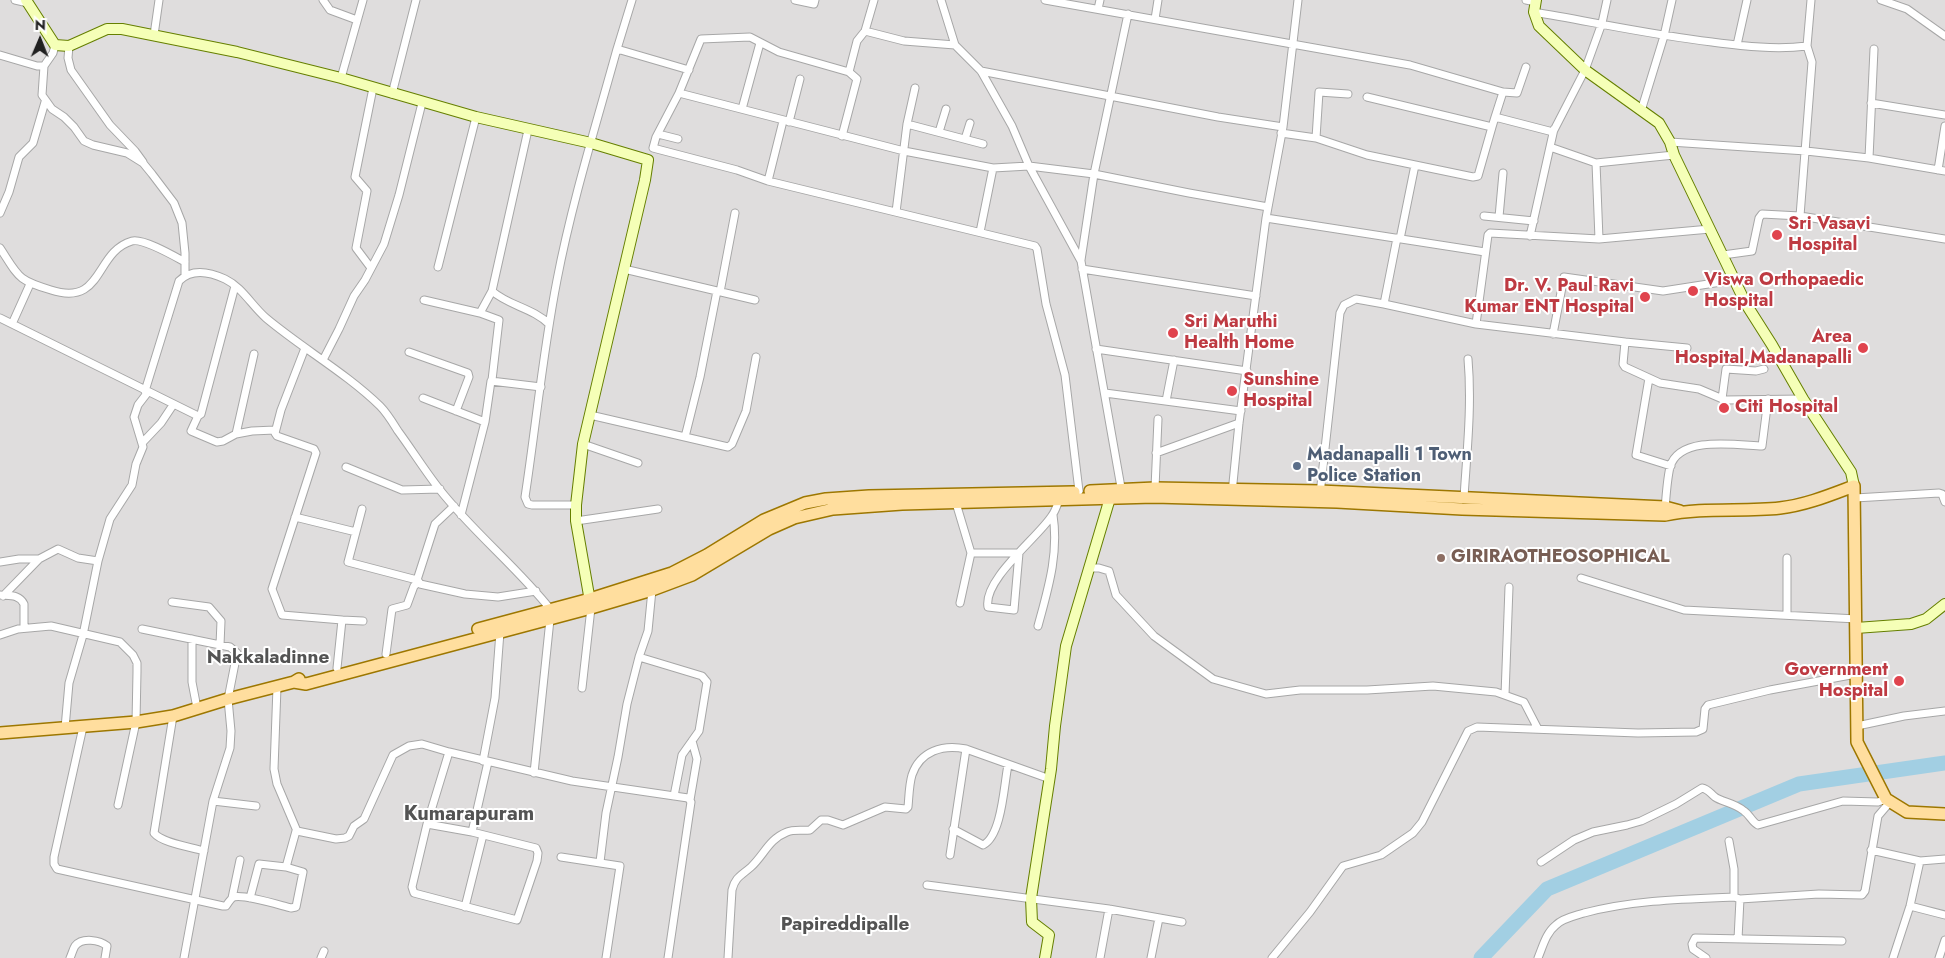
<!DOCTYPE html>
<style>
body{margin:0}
#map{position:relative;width:1945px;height:958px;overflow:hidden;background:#f2efe6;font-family:Jost,sans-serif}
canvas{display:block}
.north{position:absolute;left:15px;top:15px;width:50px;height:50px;-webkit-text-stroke:4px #fff;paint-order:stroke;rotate:1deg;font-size:14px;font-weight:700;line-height:20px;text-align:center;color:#202020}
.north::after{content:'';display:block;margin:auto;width:18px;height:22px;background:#202020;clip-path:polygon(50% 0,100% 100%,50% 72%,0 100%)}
</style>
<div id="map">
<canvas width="1945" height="958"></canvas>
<div class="north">N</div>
</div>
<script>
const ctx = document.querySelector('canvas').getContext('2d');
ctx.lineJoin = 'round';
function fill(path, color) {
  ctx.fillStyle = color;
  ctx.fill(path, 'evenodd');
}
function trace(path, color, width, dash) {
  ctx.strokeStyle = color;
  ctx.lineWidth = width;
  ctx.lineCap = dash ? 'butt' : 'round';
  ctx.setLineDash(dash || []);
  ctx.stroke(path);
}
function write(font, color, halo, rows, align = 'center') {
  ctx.font = font + ' Jost,sans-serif';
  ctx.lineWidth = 4;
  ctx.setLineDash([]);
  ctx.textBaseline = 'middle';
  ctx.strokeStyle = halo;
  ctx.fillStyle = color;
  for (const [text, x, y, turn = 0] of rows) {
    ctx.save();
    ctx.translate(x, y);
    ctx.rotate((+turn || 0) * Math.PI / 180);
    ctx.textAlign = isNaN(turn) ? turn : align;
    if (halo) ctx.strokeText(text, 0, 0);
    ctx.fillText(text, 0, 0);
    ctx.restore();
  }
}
fill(new Path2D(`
 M0,0H1945V958H0Z`), '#dfdddd');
trace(new Path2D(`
 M1481,958L1547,889L1799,784L1945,763`), '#a2cfe3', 15);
const street = new Path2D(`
 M15,0L28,3
 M323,0L330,10L357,20
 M632,0L617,49L689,70
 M795,0L814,4L815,0
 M941,0L955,45L981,71L1012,126L1029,166L1081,261L1122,493
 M1045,0L1410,65L1503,92
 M1526,0L1536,2
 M1881,0L1907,9L1945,36
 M1098,9L1100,0
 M1534,12C1593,22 1652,35 1712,42C1744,46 1775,50 1807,46L1811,0
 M1155,19L1158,0
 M865,31L904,41L955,45
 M154,35L159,0
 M1737,45L1747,0
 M69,46L68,58L71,70L110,125L135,151L143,162
 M0,55L37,66H44L53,53L55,45
 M44,66L42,95L52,109L64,117L74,127L84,141L93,145L127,153L143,163L152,174L174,203L182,223L185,253V275
 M1526,67L1517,93L1503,92L1495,117L1553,132L1585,70L1602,23L1607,0
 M981,71L1218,117L1283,127
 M849,72L857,41L865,31L874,0
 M341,78L363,0
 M679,93L656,137L653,148L737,170L768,181L1035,246L1037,249L1046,304L1065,375L1079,491
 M392,94L416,0
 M1367,97L1492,127L1495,117
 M1871,103L1945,115
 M742,109L760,43
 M1641,111L1664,36L1672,0
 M789,122L800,79
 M907,124L983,144
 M939,132L946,109
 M1281,133L1316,138L1367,155L1473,177L1478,176L1492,127
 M658,134L678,139
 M842,136L857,79L849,72L779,52L750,37L701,39L679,93L904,151L993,168L1029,166L1094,174L1189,193L1268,207
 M1316,138L1319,92L1348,94
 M965,139L970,123
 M1670,142L1806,151L1869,158L1945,171
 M1550,147L1596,163
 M1869,158L1874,49
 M1938,170L1945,126
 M768,181L783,121
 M896,212L907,124L915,88
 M0,213L9,192L19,157L33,143L45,102
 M1484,216L1534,221
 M1800,216L1812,62L1807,46
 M1499,217L1503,173
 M1266,218L1485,252
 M980,232L993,168
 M1530,236L1554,129
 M1400,239L1415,165
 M1599,239L1596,163L1674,155
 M0,248C19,277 17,280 51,290C104,307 94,252 132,241C143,238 174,256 185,262
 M1723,255L1752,251L1759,218L1762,214L1800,216L1945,239
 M1081,260L1094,174L1128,14
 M438,267L476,117
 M371,268L356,248L367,191L355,177L373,88
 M624,269L755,300
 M1082,269L1256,296
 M492,291C509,306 533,308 549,324
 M720,292L735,213
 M424,300L480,313L499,320L492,380
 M1384,304L1397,238
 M480,313L492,291L528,130
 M0,318L198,416L201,414L235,286
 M12,324L30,284
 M1476,324L1488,235L1490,233L1599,239L1710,229
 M1553,334L1564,277L1663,291L1734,280
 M1625,342L1687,348
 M305,348L281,410L275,433L277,436L314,449L316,453L272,589L282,615L342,620
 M1096,349L1247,371
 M409,352L468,373L469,377L456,411
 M323,360L339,329L354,296L365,280L384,244L399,195L422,103
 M1649,378L1636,455L1671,466
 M145,391L179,281C192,268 210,272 225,279C242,287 252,306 266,318C303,349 346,373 380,406C387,413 393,423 398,431C412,450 425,471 440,490C474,533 517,567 551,610L534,773
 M1105,393L1241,411
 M423,398L485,422L461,515
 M1722,399L1726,369L1756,371L1764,369
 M1166,401L1174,360
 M590,415L728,447L732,444L746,411L756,357
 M198,416L191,431L217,442L223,441L236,434L252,431L275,430
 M485,422L491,381L541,387
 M236,434L254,354
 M685,437L700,377L717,291
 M143,442L161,423L173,405
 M583,444L638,463
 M1156,453L1239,423
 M346,467L402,490L440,489
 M1155,488L1158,419
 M1232,493L1239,423L1266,218L1283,127L1298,0
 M1320,494L1340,313L1344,305L1356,299L1384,304L1476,324L1625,342L1623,364L1625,367L1660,383L1699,389L1725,400L1803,399
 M1464,497C1467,451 1472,405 1468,359
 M1855,498L1939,493L1942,494L1945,502
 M956,503L971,553L960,603
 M576,505H532L528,504L525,497C536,425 543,351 557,280C572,202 596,125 617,49
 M362,509L348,562L417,580L435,524L454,506
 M1665,510C1666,496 1667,480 1670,467C1679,435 1737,445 1762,446L1768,399
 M295,517L356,532
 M576,521L658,509
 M971,553H1019L1014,610L988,607C983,580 1036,539 1051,517C1055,512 1057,506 1059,500
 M0,562L19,559H39L58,549L78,558L98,561
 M1089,568H1099L1109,571L1116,595L1154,636L1213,679L1266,694L1300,690H1367L1433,686L1496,692L1524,702L1538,729
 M1581,578L1684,610L1857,619
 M417,580L420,584L465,594L498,597L536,591
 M0,595C9,596 19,594 24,604V628
 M3,596L39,559
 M172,602L209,607L221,621L220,645
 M1787,615V558
 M1038,626C1048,589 1059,554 1053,515
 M142,629L230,647L237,653L228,699L231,731L230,748L213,801L184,958
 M0,635L18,629L51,626L120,642L133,655L137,663V672L136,722L118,805
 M192,639V682L197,708
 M386,654L392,609L407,605L414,586L419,582
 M639,657L702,676L707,682L699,731L682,755L674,796
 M337,668L342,620L363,621
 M277,687L274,769L277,784L297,831L336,839L345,838L349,836L354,826L364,819L393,755L409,746L422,744L449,752
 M582,688L591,608
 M1505,695L1509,587
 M173,716L154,833C162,843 191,847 204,851
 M1857,726L1904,716L1945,711
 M83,727L54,857V864L57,869L223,906H226C228,903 231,898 234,897C244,894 279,905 291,908L296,907L303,872L286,867L259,864L250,898
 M65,728L69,683L83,635L98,561L110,519L132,485L136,464L143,447L134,417L138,405L148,392
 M483,761L495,698L500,632
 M690,800L697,759L692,741
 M213,801L256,806
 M427,824L472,832L536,848L538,853L537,861L517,920L414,893L412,887L427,824L449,752L572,781L688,798L691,802L668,958
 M953,829L983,845C1002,836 1004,784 1008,765
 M472,832L488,762
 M1729,841L1734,869V897
 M1871,850L1920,861L1945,859
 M950,855L966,749
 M561,857L620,866L606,958
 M600,862L606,813L618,757L627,704L639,657L648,631L652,590
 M1541,862L1574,840L1593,832L1627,825L1641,821L1676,804L1702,788C1708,789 1710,793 1715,797C1722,802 1735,803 1744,811C1750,815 1752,822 1758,825L1843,801L1878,802L1886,799
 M286,867L296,831
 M927,885L1109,909L1182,922
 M232,898L240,860
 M1910,906L1945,915
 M465,907L483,835
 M1738,939L1740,899
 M70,958C72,954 73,949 75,946C82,937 100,940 107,946L105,958
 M321,958L324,951
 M728,958L732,890C735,877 742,875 751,867C764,855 769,839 787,832C794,829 803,831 810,830L821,820H828L843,825L885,807L906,809L908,807C909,797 909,785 912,775C920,751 943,744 966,749L1050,779
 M1100,958L1109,909
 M1151,958L1159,918
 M1272,958L1310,912L1343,866L1381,855L1413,833L1422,822L1468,731L1477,727L1638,733L1696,732L1703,729L1705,709L1708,705L1770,690L1856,674
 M1538,958C1543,946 1546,933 1556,925C1563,918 1575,916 1584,913C1633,900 1683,899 1734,897L1740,899L1819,894L1862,895L1865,891L1878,816L1890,802
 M1706,958L1693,949L1692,944L1695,938L1842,941
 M1893,958L1910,906L1920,861
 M1939,958L1945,940`);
const secondary = new Path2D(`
 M26,0L55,45L69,46L107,29H122L237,52L341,78L476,117L591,143L648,160L645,180L583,444L576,505V521L591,607
 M1536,0L1534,12L1539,26L1585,70L1659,123L1670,142L1674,155L1746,304L1772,345L1803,399L1851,472L1854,486
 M1856,628L1911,624L1926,619L1945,604
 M1045,958L1049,935L1032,922L1031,898L1051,769L1055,726L1066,646L1110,498`);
const primary = new Path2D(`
 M1090,491L1155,488L1320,491L1665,507L1680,511
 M478,629L590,599L672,573L707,555L764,520L805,503L826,499L869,496L1074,492
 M294,682L306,684L591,608L652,590L692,575L769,529L794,518L833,509L902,504L1154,497L1337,502L1462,509L1665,515C1703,507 1742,512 1780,508C1806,505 1830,495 1854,486L1857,742L1886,799L1907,812L1945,814
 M0,733L136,722L173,716L228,699L294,682L299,679`);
trace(street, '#a7a7a7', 9);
trace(secondary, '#657f00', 12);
trace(primary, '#9d7700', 14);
trace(street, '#fff', 7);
trace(secondary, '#f5ffb7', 10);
trace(primary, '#ffde9e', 11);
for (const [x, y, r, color] of [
 [1777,235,6,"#e0444e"],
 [1693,291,6,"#e0444e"],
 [1645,297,6,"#e0444e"],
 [1173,333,6,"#e0444e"],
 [1863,348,6,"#e0444e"],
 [1232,391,6,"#e0444e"],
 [1724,408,6,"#e0444e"],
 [1297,466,5,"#5c6f8a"],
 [1441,558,5,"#8d6e63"],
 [1899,681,6,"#e0444e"]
]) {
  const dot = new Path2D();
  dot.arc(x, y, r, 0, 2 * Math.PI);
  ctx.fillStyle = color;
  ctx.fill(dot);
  trace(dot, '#fff', 2);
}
write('bold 18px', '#be3a42', '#fff', [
 ["Sri Vasavi",1788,225],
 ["Hospital",1788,246],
 ["Viswa Orthopaedic",1704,281],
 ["Hospital",1704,302],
 ["Dr. V. Paul Ravi",1634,287,"right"],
 ["Kumar ENT Hospital",1634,308,"right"],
 ["Sri Maruthi",1184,323],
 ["Health Home",1184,344],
 ["Area",1852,338,"right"],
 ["Hospital,Madanapalli",1852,359,"right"],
 ["Sunshine",1243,381],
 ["Hospital",1243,402],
 ["Citi Hospital",1735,408],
 ["Government",1888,671,"right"],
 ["Hospital",1888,692,"right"]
], 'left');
write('bold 18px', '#4e5e75', '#fff', [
 ["Madanapalli 1 Town",1307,456],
 ["Police Station",1307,477]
], 'left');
write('bold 18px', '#785e54', '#fff', [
 ["GIRIRAOTHEOSOPHICAL",1451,558]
], 'left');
write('bold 19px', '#535353', '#fff', [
 ["Nakkaladinne",268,658],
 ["Papireddipalle",845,925]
]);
write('bold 20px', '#535353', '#fff', [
 ["Kumarapuram",469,815]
]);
</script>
